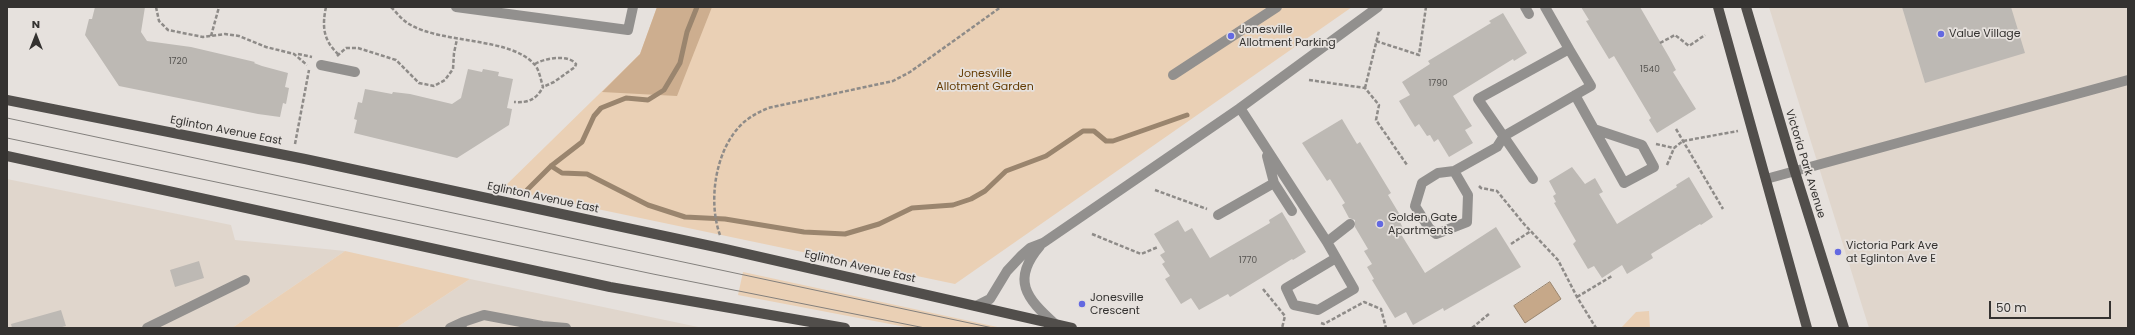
<!DOCTYPE html>
<style>
body{margin:0}
#map{position:relative;width:2135px;height:335px;overflow:hidden;background:#e6e1dd;font-family:Poppins,sans-serif}
canvas{display:block}
.frame{position:absolute;inset:0;border:8px solid #343230;pointer-events:none}
.north{position:absolute;left:16px;top:16px;width:40px;height:40px;-webkit-text-stroke:3px #e6e1dd;paint-order:stroke;rotate:0deg;font-size:11px;font-weight:700;line-height:16px;text-align:center;color:#343230}
.north::after{content:'';display:block;margin:auto;width:14px;height:18px;background:#343230;clip-path:polygon(50% 0,100% 100%,50% 72%,0 100%)}
.scale{position:absolute;left:1989px;top:301px;width:122px;height:18px;box-sizing:border-box;border:2px solid #343230;border-top:0;padding-left:5px;font-size:12px;line-height:14px;white-space:nowrap;color:#343230;-webkit-text-stroke:3px #e6e1dd;paint-order:stroke}
</style>
<div id="map">
<canvas width="2135" height="335"></canvas>
<div class="frame"></div>
<div class="north">N</div>
<div class="scale">50 m</div>
</div>
<script>
const ctx = document.querySelector('canvas').getContext('2d');
ctx.lineJoin = 'round';
function fill(path, color) {
  ctx.fillStyle = color;
  ctx.fill(path, 'evenodd');
}
function trace(path, color, width, dash) {
  ctx.strokeStyle = color;
  ctx.lineWidth = width;
  ctx.lineCap = dash ? 'butt' : 'round';
  ctx.setLineDash(dash || []);
  ctx.stroke(path);
}
function write(font, color, halo, rows, align = 'center') {
  ctx.font = font + ' Poppins,sans-serif';
  ctx.lineWidth = 3.5;
  ctx.setLineDash([]);
  ctx.textBaseline = 'middle';
  ctx.strokeStyle = halo;
  ctx.fillStyle = color;
  for (const [text, x, y, turn = 0] of rows) {
    ctx.save();
    ctx.translate(x, y);
    ctx.rotate((+turn || 0) * Math.PI / 180);
    ctx.textAlign = isNaN(turn) ? turn : align;
    if (halo) ctx.strokeText(text, 0, 0);
    ctx.fillText(text, 0, 0);
    ctx.restore();
  }
}
fill(new Path2D(`
 M1769,7H2128V328H1869Z
 M7,179L231,225L235,240L345,251L232,328H7Z
 M470,279L703,328H396Z`), '#e0d6cc');
fill(new Path2D(`
 M657,7H1352L955,284L502,189L640,54Z
 M345,251L470,279L396,328H232Z
 M743,272L1002,328H911L738,295Z
 M1649,311L1650,328H1621L1636,312Z`), '#ead0b5');
fill(new Path2D(`
 M657,7H712L677,96L602,92L640,54Z`), '#cdae8f');
const water = new Path2D(`
 M1550,282L1561,299L1525,323L1514,306Z`);
fill(water, '#c6a889');
trace(water, '#9a856e', 1);
trace(new Path2D(`
 M551,166L562,173L587,174L648,205L685,217L725,219L804,232L845,234L879,224L912,208L953,205L971,199L985,191L1006,171L1046,156L1083,131H1094L1106,141H1113L1187,115
 M527,190L551,166L582,142L594,116L601,108L626,98L648,100L664,90L680,63L687,32L697,7`), '#9a856e', 5);
fill(new Path2D(`
 M95,7H145L141,32L147,41L191,47L255,62L254,63L262,66L288,73L285,87L289,88L286,104L283,103L280,117L258,114L119,86L85,35L89,19H92Z
 M1581,7H1640L1669,57L1676,70L1673,72L1696,109L1657,133L1649,120L1651,118L1614,56L1609,59L1586,21L1589,20Z
 M1902,7H2011L2025,53L1925,83Z
 M1503,13L1527,53L1514,61L1513,59L1453,96L1472,126L1465,130L1473,143L1449,157L1438,139L1434,142L1430,135L1427,136L1419,124L1415,127L1399,101L1410,95L1402,82L1430,64L1428,61L1491,23L1489,21Z
 M468,69L482,72L483,69L499,72L498,76L513,79L507,108L512,109L509,125L457,158L354,133L357,120L354,119L358,102L362,103L365,89L392,94L393,92L410,94L452,104L461,98Z
 M1342,119L1357,144L1360,142L1391,193L1388,195L1403,220L1400,222L1403,228L1399,231L1425,273L1496,227L1521,267L1444,311L1443,308L1413,325L1406,312L1395,318L1372,280L1374,279L1367,267L1372,264L1364,251L1368,249L1355,227V220L1349,218L1342,205L1345,203L1330,179L1327,181L1302,143Z
 M1572,167L1585,184L1595,178L1603,192L1599,194L1617,224L1677,187L1676,185L1689,177L1713,217L1701,225L1700,224L1651,254L1653,258L1627,274L1622,265L1602,278L1594,266L1588,269L1573,244L1576,241L1554,203L1556,202L1553,196L1556,194L1549,181Z
 M1282,212L1306,252L1293,260L1292,259L1230,297L1228,294L1199,310L1191,298L1181,304L1165,279L1170,276L1162,264L1165,262L1160,255L1165,252L1154,234L1178,220L1185,232L1192,228L1210,258L1270,223L1269,220Z
 M199,261L204,278L175,287L170,270Z
 M61,310L66,326L58,328H12L11,324Z`), '#bdb9b4');
trace(new Path2D(`
 M156,7L159,21L168,30L203,37L225,34L239,36L266,47L294,54L307,65
 M326,7C322,26 323,40 338,54
 M391,7C397,13 401,19 409,24C442,44 510,37 534,64C539,68 541,81 543,87C536,100 528,103 514,102
 M211,36L219,7
 M1376,41L1419,55L1426,7
 M1660,43L1675,35L1689,46L1705,35
 M298,54L312,57
 M337,56L346,48H358L396,60L419,83L434,86L445,80L453,69L454,53L457,39
 M535,64C545,58 568,54 576,64L575,67L554,82L543,87
 M1309,80L1365,88L1379,105L1376,120L1407,165
 M1365,88L1379,31
 M1676,129L1723,209
 M295,144L309,70
 M1656,144L1674,148L1683,141L1738,131
 M1667,165L1674,148
 M1479,186L1481,188L1497,191L1524,224L1558,260L1577,297L1596,328
 M1155,190L1207,209
 M1092,234L1141,254L1158,247
 M720,235C708,202 715,153 739,127C747,118 757,113 768,108L893,81L910,72L1001,7
 M1511,244L1531,231
 M1263,289L1285,316L1282,328
 M1577,297L1612,276
 M1321,323L1324,324L1364,302L1381,309L1386,328
 M1472,328L1490,313`), '#8e8b88', 2.5, [4, 2]);
trace(new Path2D(`
 M456,7L628,30L633,7
 M1525,7L1529,14
 M321,65L355,72
 M1173,75L1277,7
 M1575,95L1624,183L1654,167L1642,145L1594,129
 M1240,108L1327,242L1354,289L1318,310L1294,305L1286,288L1336,258
 M1454,171L1468,195L1467,222L1436,234L1429,228L1415,206L1422,183L1438,173L1454,171L1497,147L1504,136L1591,86L1569,49
 M1533,179L1478,99L1569,49L1545,7
 M1766,179L2128,80
 M1274,183L1292,211
 M1218,215L1274,183L1267,156
 M1327,242L1350,224
 M1040,246C1011,280 1026,298 1055,324
 M976,306L990,299L1007,271L1022,255L1030,248L1043,243L1240,108L1378,7
 M147,328L245,280
 M450,328L463,322
 M461,328L463,322L484,315L542,326L566,328`), '#92908e', 10);
trace(new Path2D(`
 M1718,7L1807,328
 M1746,7L1795,172L1844,328
 M7,100L305,159L725,249L1072,328
 M7,156L610,287L845,328`), '#514e4b', 10);
trace(new Path2D(`
 M7,118L993,328
 M7,138L653,274L925,328`), '#83807d', 1);
for (const [x, y, r, color] of [
 [1941,34,4,"#6369e1"],
 [1231,36,4,"#6369e1"],
 [1380,224,4,"#6369e1"],
 [1838,252,4,"#6369e1"],
 [1082,304,4,"#6369e1"]
]) {
  const dot = new Path2D();
  dot.arc(x, y, r, 0, 2 * Math.PI);
  ctx.fillStyle = color;
  ctx.fill(dot);
  trace(dot, '#e6e1dd', 1.5);
}
write('9px', '#565451', null, [
 ["1720",178,62],
 ["1540",1650,70],
 ["1790",1438,84],
 ["1770",1248,261]
]);
write('11px', '#343230', '#e6e1dd', [
 ["Jonesville",1239,30],
 ["Allotment Parking",1239,43],
 ["Value Village",1949,34],
 ["Golden Gate",1388,218],
 ["Apartments",1388,231],
 ["Victoria Park Ave",1846,246],
 ["at Eglinton Ave E",1846,259],
 ["Jonesville",1090,298],
 ["Crescent",1090,311]
], 'left');
write('11px', '#643c04', '#e6e1dd', [
 ["Jonesville",985,74],
 ["Allotment Garden",985,87]
]);
write('11px', '#343230', '#e6e1dd', [
 ["Eglinton Avenue East",226,131,11],
 ["Victoria Park Avenue",1805,164,73],
 ["Eglinton Avenue East",543,198,12],
 ["Eglinton Avenue East",860,267,13]
]);
</script>
